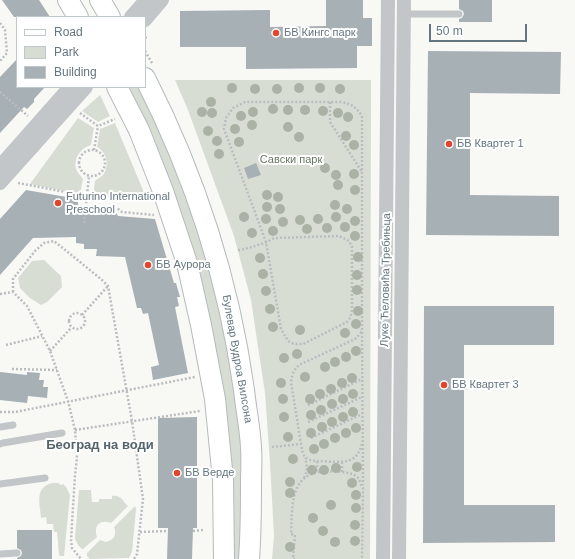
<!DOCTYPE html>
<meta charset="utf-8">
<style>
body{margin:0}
#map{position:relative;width:575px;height:559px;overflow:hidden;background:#f8f8f5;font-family:Arial,sans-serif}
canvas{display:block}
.legend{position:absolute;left:16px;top:16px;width:130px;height:72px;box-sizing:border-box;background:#fff;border:1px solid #c1c8cc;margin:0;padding:5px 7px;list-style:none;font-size:12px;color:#647680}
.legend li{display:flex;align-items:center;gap:8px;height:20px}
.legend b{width:20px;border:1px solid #c1c8cc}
.scale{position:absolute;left:429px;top:24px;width:98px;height:18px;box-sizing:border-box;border:2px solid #647680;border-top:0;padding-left:5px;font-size:12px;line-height:14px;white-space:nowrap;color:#647680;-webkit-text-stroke:3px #fff;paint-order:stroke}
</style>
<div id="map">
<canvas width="575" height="559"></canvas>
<ul class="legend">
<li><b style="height:5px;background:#fff"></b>Road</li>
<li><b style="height:11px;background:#d8ddd4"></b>Park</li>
<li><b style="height:11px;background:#a6b0b5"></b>Building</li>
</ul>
<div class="scale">50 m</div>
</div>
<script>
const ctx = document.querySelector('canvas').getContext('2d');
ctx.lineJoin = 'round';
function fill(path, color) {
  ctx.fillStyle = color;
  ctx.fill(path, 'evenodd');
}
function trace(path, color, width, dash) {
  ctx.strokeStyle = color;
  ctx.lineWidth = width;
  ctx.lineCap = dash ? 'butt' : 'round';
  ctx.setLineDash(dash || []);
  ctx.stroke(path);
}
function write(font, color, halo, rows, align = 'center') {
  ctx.font = font + ' Arial,sans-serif';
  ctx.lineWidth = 4;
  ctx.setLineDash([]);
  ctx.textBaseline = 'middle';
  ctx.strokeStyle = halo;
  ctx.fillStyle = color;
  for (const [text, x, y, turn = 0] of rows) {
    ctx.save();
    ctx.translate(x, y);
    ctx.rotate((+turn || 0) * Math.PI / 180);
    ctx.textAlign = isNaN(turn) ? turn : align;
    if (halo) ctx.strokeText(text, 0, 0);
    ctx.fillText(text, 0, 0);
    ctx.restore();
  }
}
fill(new Path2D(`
 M175,80H371L370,559H272L274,536L270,463L265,393L251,300L234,236L188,110Z
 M117,87H145L157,102L240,363L249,559H224L201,325Z
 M100,95L110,116L98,122L82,111Z
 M78,118L94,128L91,145C80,148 72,160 77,171C78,173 81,176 83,179L80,194L30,184Z
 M115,123L148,202L93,196L95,181C97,179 101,177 103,175C110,166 107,152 97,147L100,129Z
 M44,260L61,276L62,287L47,302L41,305L30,298L20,288L18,278L32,261Z
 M52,483H58L61,485L63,484L66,487L70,495L64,556H60L59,555L57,532H54L53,524H47L46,517L41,518C40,503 34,488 52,483Z
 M79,490H91L92,502H99V499H112V496C120,494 123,501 128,506L111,523C100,519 93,526 97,537L83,549C79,548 76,542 75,538Z
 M135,506L136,509L132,552L129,558L90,559L87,556V553L100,540L106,542C114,540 117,535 114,527Z`), '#d8ddd4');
fill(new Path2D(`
 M2,0H39L50,17H14Z
 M326,0H363V18H372V46H357V68L246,69V47H180V11L270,10V27L326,26Z
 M459,0H492V22H459V19L462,18L464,14L463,11L459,9Z
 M428,51L561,52L560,94L470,93V195L559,196V236L426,235Z
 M17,59V87H45L34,99V102L27,109L24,107L0,133V77Z
 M256,163L261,175L248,179L244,168Z
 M26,190L78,199V209L115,211L118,216L155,219L174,283H176L180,297H177L179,306L175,307L188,373L153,380L151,367L159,365L148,313L143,314L141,308H137L125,257L96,256L97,249H84V244L76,243V237L33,238L0,275V219Z
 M424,306H554V345H464V505H555V542L423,543Z
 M0,372L27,375V372L40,373L39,380H44L43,387H48L47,398L28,396L27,403L0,400Z
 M197,417V528H193L192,559H167L168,528H158V418Z
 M17,530H52V559H17V558L21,556L22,553L21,550L17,548Z`), '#a6b0b5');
const secondary = new Path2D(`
 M68,0L78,17
 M100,0L110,17
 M145,78C195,176 229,282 244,390C246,409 250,428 251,447C252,459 251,472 251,484C251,509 251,533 249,559
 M117,87L139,130L163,191L187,263L201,325L215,399L223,480L224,559`);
trace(secondary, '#b4babe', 22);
trace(new Path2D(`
 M0,23L5,30L7,53L0,61
 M145,38L147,36
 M145,51L152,63
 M0,92L28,116
 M330,102V122L362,172
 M80,113L98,126L115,119
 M79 163a13 13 0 1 1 26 0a13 13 0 1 1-26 0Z
 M94,150L98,126
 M18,183L87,196
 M86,207L117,208L122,212L154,215
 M84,223L89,176
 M238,250C247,249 255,246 264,243C268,242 271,239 275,238L339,236L349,241L352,247V312L350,318L347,322L303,344H294L288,341L281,329L266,242L224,129L226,118L233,108L245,102H341C352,104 356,107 362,116V331L359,335L355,339L299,365C294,370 292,374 291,382L301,444C303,456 304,460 317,461V472C328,472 352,469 359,479C360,481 361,485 363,488L362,559
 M13,292V279L35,251L44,243L54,241L101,279L108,286L132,421L143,499L137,554L134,559
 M0,294L13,292L27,306L50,351L68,401L75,430L77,458L75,475L71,540L72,548L81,559
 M69 321a8 8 0 1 1 16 0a8 8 0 1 1-16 0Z
 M82,315L108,286
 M362,332L363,485
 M6,345L42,336
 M50,351L71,328
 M12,369L57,370
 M308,405L362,379
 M0,412H15L195,377
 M308,422L362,397
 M75,430L200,411
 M311,438L362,414
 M272,447L301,444
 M317,461C328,461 348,465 356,456C359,453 360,449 362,444
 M342,472V461
 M304,478C308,470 307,465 305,458
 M193,531L203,530
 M140,532L168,531
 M295,559H293L295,535L291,534C292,518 290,487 306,477C309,475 313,474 317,472`), '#babdc0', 2.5, [2, 2]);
trace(new Path2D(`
 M404,14H459
 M0,427L13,425
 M0,444L3,443L62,433
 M0,484L45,478
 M0,554L17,553`), '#c2c6c9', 7);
trace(new Path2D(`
 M131,17L146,0
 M145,20L162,0
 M0,166L70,87
 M0,183L86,87
 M383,559L388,0
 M399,559L404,0`), '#c2c6c9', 14);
trace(secondary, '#fff', 20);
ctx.fillStyle = '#a9b2a4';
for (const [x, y] of [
 [232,88],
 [299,88],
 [320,88],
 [255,89],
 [277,89],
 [340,89],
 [211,102],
 [273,109],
 [288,110],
 [305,110],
 [323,111],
 [202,112],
 [253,112],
 [212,113],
 [338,113],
 [241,116],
 [348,117],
 [252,125],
 [288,127],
 [235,129],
 [208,131],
 [346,136],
 [299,137],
 [217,141],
 [239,142],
 [354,145],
 [219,154],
 [325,168],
 [354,174],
 [336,175],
 [338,185],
 [355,190],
 [267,195],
 [278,197],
 [335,205],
 [267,207],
 [280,209],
 [347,209],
 [244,217],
 [336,217],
 [266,219],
 [318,219],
 [300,220],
 [355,221],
 [283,222],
 [345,227],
 [327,228],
 [307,229],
 [273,231],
 [252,233],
 [355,236],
 [358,257],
 [260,258],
 [263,274],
 [357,275],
 [357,290],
 [266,291],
 [270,309],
 [358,311],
 [356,324],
 [273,327],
 [300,330],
 [345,333],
 [356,351],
 [297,354],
 [346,357],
 [284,358],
 [335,362],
 [325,367],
 [305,377],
 [352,378],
 [281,383],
 [342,383],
 [331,389],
 [320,394],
 [353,394],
 [283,399],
 [310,399],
 [343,399],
 [332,404],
 [321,410],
 [353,412],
 [311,415],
 [284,417],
 [343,417],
 [332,422],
 [322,427],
 [356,428],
 [311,433],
 [346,433],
 [288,437],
 [335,438],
 [324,444],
 [314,449],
 [293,459],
 [357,467],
 [336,468],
 [312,470],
 [324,470],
 [290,482],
 [352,483],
 [290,493],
 [356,495],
 [331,505],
 [356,508],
 [313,518],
 [355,525],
 [323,531],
 [355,541],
 [335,542],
 [290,547]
]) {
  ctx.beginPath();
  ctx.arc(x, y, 5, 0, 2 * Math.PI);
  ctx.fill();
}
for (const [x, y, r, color] of [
 [276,33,4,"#e0462d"],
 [449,144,4,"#e0462d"],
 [58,203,4,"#e0462d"],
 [148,265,4,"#e0462d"],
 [444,385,4,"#e0462d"],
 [177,473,4,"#e0462d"]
]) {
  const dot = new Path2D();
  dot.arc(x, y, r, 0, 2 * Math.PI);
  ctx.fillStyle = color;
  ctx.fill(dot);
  trace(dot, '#fff', 1.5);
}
write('11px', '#647680', '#fff', [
 ["БВ Кингс парк",284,33],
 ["БВ Квартет 1",457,144],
 ["Futurino International",66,197],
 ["Preschool",66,210],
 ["БВ Аурора",156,265],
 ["БВ Квартет 3",452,385],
 ["БВ Верде",185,473]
], 'left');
write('11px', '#687862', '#fff', [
 ["Савски парк",291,160]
]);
write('11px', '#647680', '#fff', [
 ["Луке Ћеловића Требињца",386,280,-89],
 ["Булевар Вудроа Вилсона",237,359,80]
]);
write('bold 13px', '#55646b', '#fff', [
 ["Београд на води",100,445]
]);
</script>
